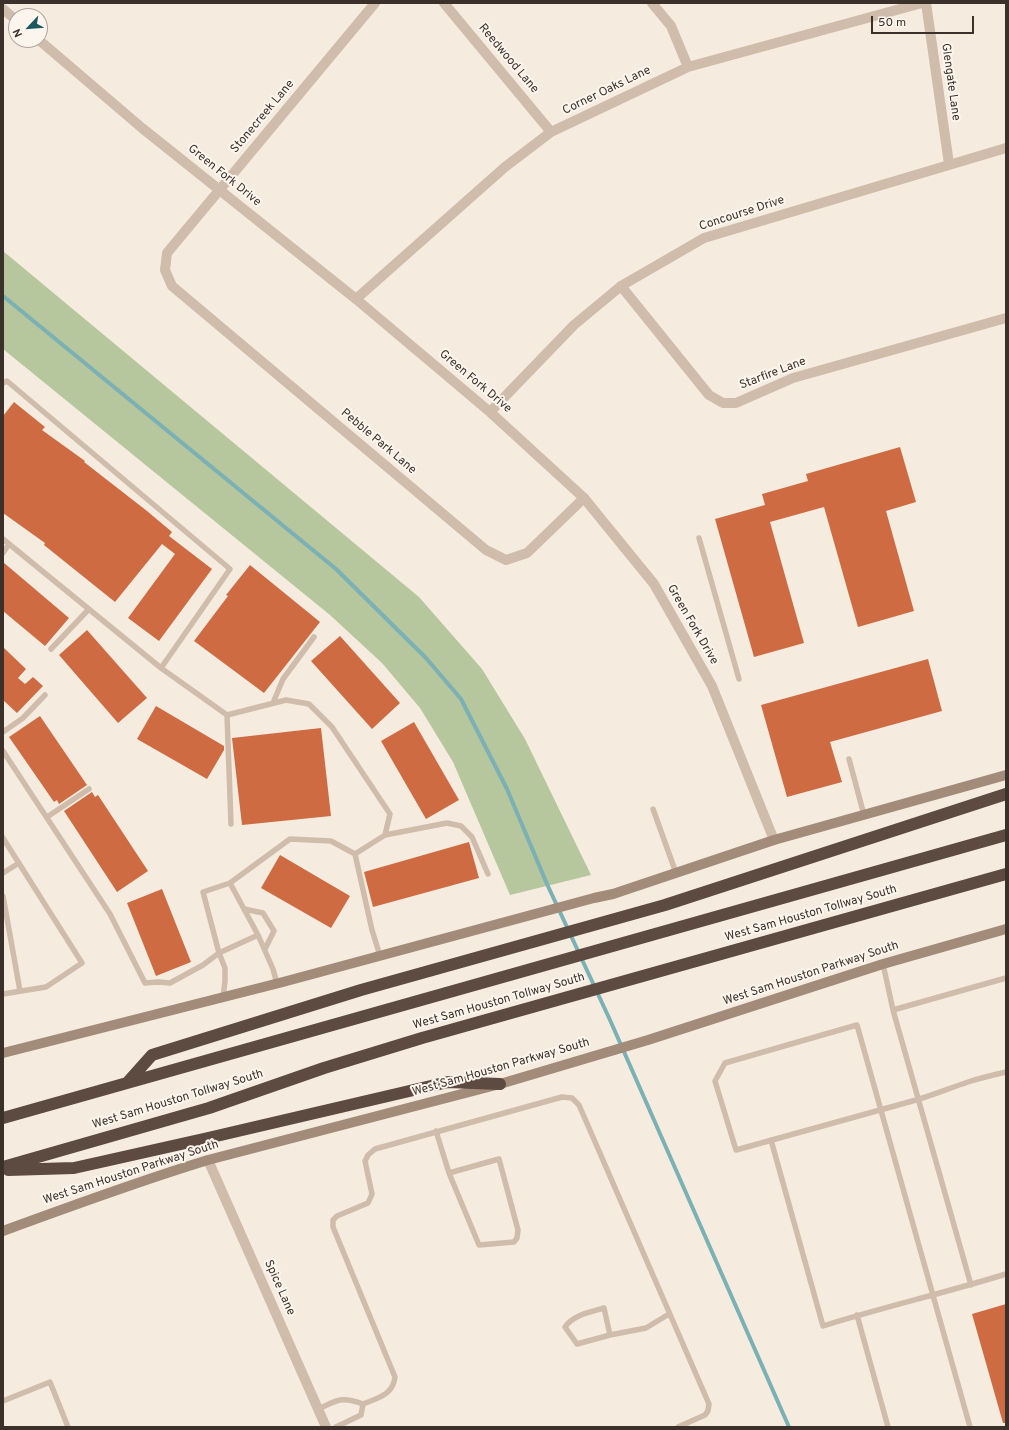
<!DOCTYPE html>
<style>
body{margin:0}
#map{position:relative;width:1009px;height:1430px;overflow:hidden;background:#f5ecdf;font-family:Overpass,sans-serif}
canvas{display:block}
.frame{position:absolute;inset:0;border:4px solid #3b302a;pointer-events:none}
.north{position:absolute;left:8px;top:8px;width:40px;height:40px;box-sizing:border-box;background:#fcf5ed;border:1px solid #afa69f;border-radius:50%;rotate:244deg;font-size:11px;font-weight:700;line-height:16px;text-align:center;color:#3b302a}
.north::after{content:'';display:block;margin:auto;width:14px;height:18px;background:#1b5961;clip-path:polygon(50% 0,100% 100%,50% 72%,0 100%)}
.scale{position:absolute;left:871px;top:16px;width:103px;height:18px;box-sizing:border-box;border:2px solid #3b302a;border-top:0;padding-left:5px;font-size:12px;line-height:14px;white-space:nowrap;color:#3b302a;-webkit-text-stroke:3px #fcf5ed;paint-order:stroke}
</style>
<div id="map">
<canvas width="1009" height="1430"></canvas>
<div class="frame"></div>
<div class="north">N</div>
<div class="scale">50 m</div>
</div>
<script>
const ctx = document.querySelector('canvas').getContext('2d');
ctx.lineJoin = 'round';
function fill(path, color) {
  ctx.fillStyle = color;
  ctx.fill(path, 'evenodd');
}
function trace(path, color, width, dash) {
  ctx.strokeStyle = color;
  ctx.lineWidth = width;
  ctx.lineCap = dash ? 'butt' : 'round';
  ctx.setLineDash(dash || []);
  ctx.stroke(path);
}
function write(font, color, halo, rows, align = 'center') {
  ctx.font = font + ' Overpass,sans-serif';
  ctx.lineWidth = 4;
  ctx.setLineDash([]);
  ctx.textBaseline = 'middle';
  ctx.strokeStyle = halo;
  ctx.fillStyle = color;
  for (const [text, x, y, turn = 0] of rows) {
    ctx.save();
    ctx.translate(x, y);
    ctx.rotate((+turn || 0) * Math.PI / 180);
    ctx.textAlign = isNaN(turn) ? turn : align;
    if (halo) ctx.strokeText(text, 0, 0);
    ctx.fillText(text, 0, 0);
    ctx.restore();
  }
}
fill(new Path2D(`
 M3,251L419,597L482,669L525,739L591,875L510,895L453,762L420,708L382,663L330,615L3,349Z`), '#b6c69d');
trace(new Path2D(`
 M3,296L336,569L426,658L461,699L507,789L547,884L610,1020L789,1427`), '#7bb0b5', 4);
fill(new Path2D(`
 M14,402L45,427L42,430L85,461L84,462L147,511L172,532L169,536L212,569L159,641L128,618L175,554L162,544L115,602L44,545L45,543L3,513V416Z
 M900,447L916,502L886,511L914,611L858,627L824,507L770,522L804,643L754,657L715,519L765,505L762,494L808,481L806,474Z
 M3,562L69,618L45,646L3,611Z
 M250,565L320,622L264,693L194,641L228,596L226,595Z
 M87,630L147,698L118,723L59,655Z
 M340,636L400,703L372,729L311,661Z
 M3,647L26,669L18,678L25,684L33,677L43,686L17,713L3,700Z
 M928,659L942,711L830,742L842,782L787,797L761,705Z
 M156,706L224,746V750L207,779L137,739Z
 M40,716L87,785L59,804L57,800L54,802L9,737Z
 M414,722L459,800L426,819L381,741Z
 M321,728L331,816L242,825L232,738Z
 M92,792L95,797L98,795L148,871L117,892L64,811Z
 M469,842L479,878L373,907L364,872Z
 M280,855L350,896L331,928L261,888Z
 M162,889L191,962L156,976L127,903Z
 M1006,1304V1423H1003L972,1314Z`), '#cf6b43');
trace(new Path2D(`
 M3,383L7,381L230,569L161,668
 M699,538L739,679
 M3,539L161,668L227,715L286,700L309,704L332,727L390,814L385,835L355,854L331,841L290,839L230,883L258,935L219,953L203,965L170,983L158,982L145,983L110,914L3,751
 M3,553L9,544
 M51,649L89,609
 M273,703L283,679L314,637
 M227,715L231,824
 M3,732L23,718L45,695
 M849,759L864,815
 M653,809L676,873
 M47,817L89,789
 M385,835L447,823L461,826L472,837L488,874
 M3,838L82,963L46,987L3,994
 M355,854L372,930L380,956
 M3,873L19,863
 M3,896L20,991
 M244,909L263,913L274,931L265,949
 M258,935L273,969L277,984
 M883,964L893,1010L971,1285
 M223,997L225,981V968L219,953L203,892L230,883
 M893,1010L1006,978
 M436,1131L449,1173
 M771,1140L823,1326C883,1307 945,1293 1006,1274
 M499,1159L518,1230L517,1238L514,1242L479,1245L449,1173Z
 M604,1308L610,1335L577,1344L565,1327C573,1315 590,1312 604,1308Z
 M857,1315L888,1427
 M610,1335L646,1328L669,1314
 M3,1401L50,1382L68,1427
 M318,1409C338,1400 341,1396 363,1404C378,1398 393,1395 395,1377L333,1227V1220L337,1216L368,1203L372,1194L365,1161L368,1155L375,1149L562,1097L572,1098L579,1105L709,1404L708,1411L705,1415L678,1427
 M336,1427L361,1415L363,1404
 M970,1427C933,1293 894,1159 857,1025L725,1063L715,1081L736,1150C796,1133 856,1117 916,1100C933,1095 950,1088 968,1082C980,1078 993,1075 1006,1072`), '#cfbcaa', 5.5);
trace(new Path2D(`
 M375,3L167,253L165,270L172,286L486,550L506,560L527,553L584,498
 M444,3L551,132
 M652,3L671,26L688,67
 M926,3L949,164
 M621,286L709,395L723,403H736L793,378L1006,318
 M356,299L505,167L551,132L688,67L922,3
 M208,1160L326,1427`), '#cfbcaa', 10);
trace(new Path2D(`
 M3,9L16,20
 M39,40L142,128L356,299L490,412L584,498L654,584L712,686L774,840
 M490,412L574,325L621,286L704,238L1006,148`), '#cfbcaa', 10);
trace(new Path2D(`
 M3,1053L283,982L594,898L613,894L774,840L1006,775
 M3,1231C71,1206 139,1181 208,1160L500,1084L648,1040L883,964L1006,929`), '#a38b7a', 10);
trace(new Path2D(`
 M127,1083L152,1055L361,990L665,905L1006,794
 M3,1118L1006,835
 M3,1167L209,1108L324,1068L422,1038L1006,874
 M8,1170L74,1168L208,1138L448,1082L500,1084`), '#5d4a40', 12);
write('12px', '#3b302a', '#fcf5ed', [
 ["Reedwood Lane",508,59,50],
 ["Glengate Lane",950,82,82],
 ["Corner Oaks Lane",607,91,-26],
 ["Stonecreek Lane",263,117,-50],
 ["Green Fork Drive",224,176,39],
 ["Concourse Drive",742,214,-18],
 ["Starfire Lane",773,374,-21],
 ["Green Fork Drive",475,382,40],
 ["Pebble Park Lane",378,442,40],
 ["Green Fork Drive",692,625,60],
 ["West Sam Houston Tollway South",811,914,-16],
 ["West Sam Houston Parkway South",811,974,-18],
 ["West Sam Houston Tollway South",499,1002,-16],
 ["West Sam Houston Parkway South",501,1068,-16],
 ["West Sam Houston Tollway South",178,1100,-17],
 ["West Sam Houston Parkway South",131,1173,-18],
 ["Spice Lane",279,1288,66]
]);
</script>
